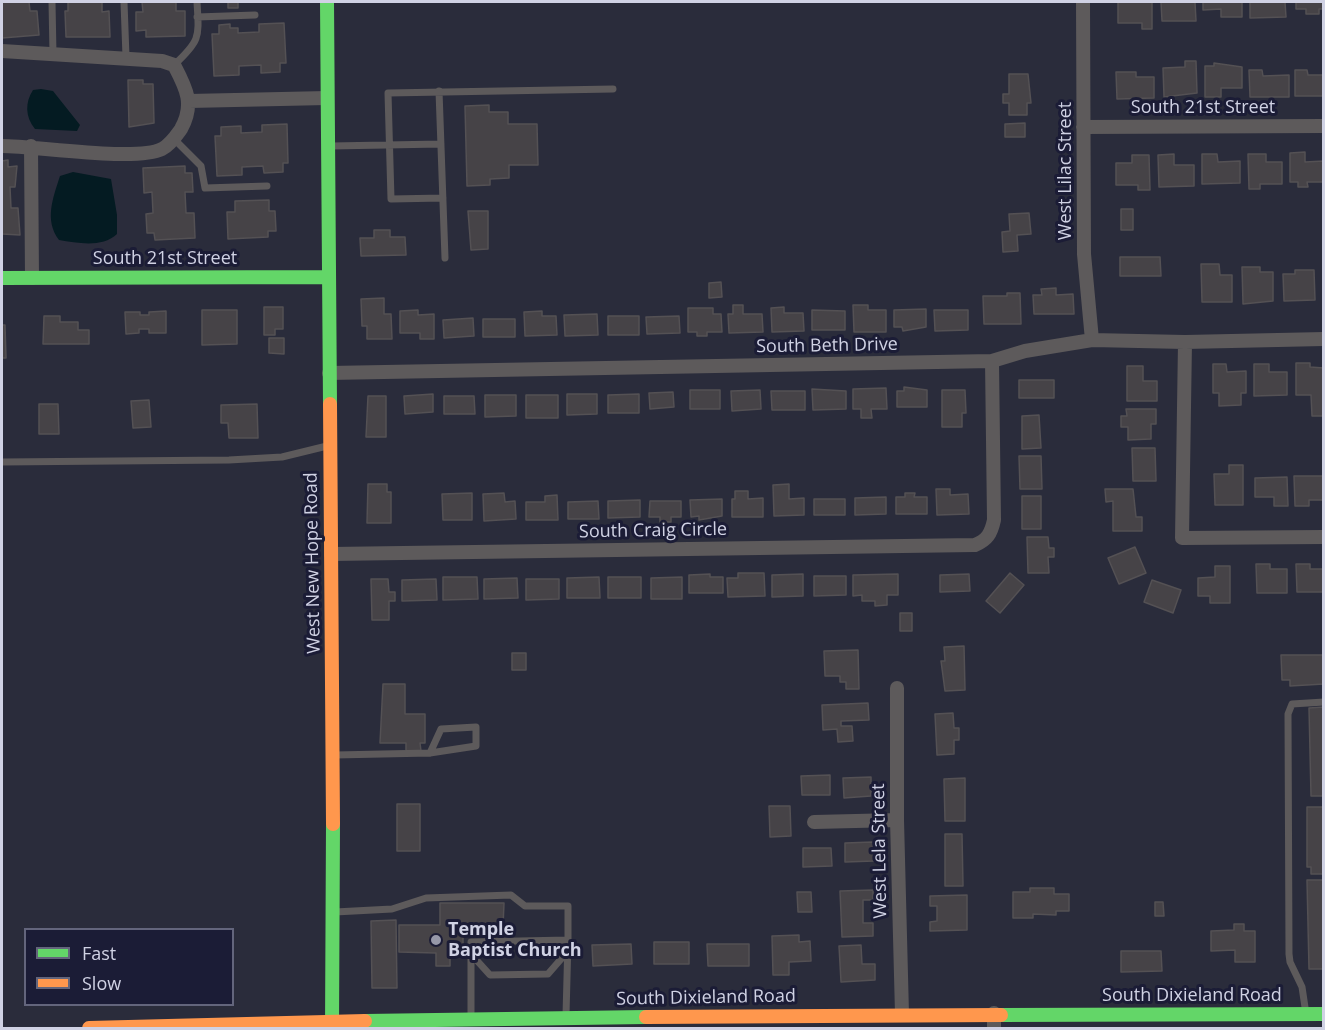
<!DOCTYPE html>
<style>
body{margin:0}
#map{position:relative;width:1325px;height:1030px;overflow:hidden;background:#2a2c3b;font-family:"Open Sans",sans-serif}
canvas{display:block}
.frame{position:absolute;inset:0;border:3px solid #d0d2e4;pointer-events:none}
.legend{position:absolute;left:24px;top:928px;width:210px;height:78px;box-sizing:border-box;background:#1b1c36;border:2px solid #63657c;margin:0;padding:8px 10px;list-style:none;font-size:18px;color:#d0d2e4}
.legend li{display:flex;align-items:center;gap:12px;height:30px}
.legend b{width:30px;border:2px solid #63657c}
</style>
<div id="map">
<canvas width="1325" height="1030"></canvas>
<div class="frame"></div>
<ul class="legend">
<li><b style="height:8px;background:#63d668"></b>Fast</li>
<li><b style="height:8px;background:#ff974d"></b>Slow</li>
</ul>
</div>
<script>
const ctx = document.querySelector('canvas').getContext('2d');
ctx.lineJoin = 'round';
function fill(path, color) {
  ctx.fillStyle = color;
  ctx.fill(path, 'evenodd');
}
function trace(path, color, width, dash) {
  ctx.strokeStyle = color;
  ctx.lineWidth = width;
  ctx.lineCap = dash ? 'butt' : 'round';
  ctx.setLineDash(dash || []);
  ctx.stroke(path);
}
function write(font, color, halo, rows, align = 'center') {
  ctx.font = font + ' "Open Sans",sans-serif';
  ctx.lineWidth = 6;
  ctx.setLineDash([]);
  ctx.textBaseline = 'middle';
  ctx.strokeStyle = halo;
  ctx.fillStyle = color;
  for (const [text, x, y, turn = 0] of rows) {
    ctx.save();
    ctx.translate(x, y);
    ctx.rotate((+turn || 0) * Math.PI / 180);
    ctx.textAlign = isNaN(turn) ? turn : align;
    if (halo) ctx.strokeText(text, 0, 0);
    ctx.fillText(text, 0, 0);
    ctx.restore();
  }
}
fill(new Path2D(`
 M41,89L53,91L80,125L77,131L35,129C25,117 25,102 33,90Z
 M73,172L111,179L117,215V234C102,248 78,243 59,240C44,220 53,198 60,176Z`), '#041b22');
const building = new Path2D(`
 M2,2H29L30,11H37L39,35L2,38Z
 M68,2H102V12L109,11L110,37H66L65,11H68Z
 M142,2H176V11H185V36L146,37V30L136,31V12H143Z
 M228,2H238V8H228Z
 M1118,2H1152V29H1142V23H1118Z
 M1161,2H1195L1196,21H1162Z
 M1203,2H1242V17H1221V9L1203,10Z
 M1250,2H1285L1286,17L1250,18Z
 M1296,2H1324V9H1319V14H1306V9H1296Z
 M284,23L286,63H280V72L261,73V65L239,66V75L214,76L212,34H219V25L230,24V28H238V33L259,32V24Z
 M1185,61H1196L1197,93L1164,97L1163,68L1185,67Z
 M1214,63L1242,67V88H1221V97H1205V66H1214Z
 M1249,70H1262L1263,76L1289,75V97H1250Z
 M1295,70H1307L1308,75H1324V96H1295Z
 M1116,72H1136V77H1154V98L1117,99Z
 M1009,74H1028L1031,103H1027V115H1009V103H1003V94H1009Z
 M128,80H143V84H153L154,123L129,127Z
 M489,105V112H508V124H537L538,165H509V178L490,179V185L467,186L465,106Z
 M1025,123V137H1005V124Z
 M287,124L288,163H283V172L264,173L263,166L242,167V175L217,176L215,136H221V127L241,126V133L262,132V125Z
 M1305,152V162L1324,161V182H1307L1308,187H1298V182H1290V153Z
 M1174,154V165H1194V186L1159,187L1158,155Z
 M1202,154H1217L1218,162L1240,161V183L1202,184Z
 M1248,154H1266V162H1282V184H1260V189H1249Z
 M1132,155H1149L1150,190H1138V185H1116V163H1132Z
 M8,160V167L17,166L15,187H10L11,208H18L20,235L2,234V161Z
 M185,166V173H192L193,192H185L186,213H194L195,238L155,240L154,233H147L146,214L153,213L152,192L144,193L143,168Z
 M269,200V211H275L276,231H268V237L228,239L227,212H235V201Z
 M1121,209H1133V230H1121Z
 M468,211H488V249L471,250Z
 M1029,213L1031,234L1017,235L1018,251L1003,252L1002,232L1010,231L1009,214Z
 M374,230H390V237H405L406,255L361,256L360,238H374Z
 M1120,257H1160L1161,276H1120Z
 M1201,264H1219L1220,275H1232V302H1202Z
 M1242,267H1260V272H1273V301L1243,304Z
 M1295,270H1314L1315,300L1284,301L1283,274H1295Z
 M721,282L722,297L709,298V283Z
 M1056,288V295L1073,294L1074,314H1034L1033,295H1042L1041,289Z
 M1007,293H1020L1021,324H984L983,296H1007Z
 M384,298V314H391L392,339H367V326H362L361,299Z
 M733,305H743V314H762L763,332L729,333L728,314H733Z
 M853,305H868V310H886V332H854Z
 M264,307H283V329H275V335H264Z
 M784,307V313H803L804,331L772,332L771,308Z
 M688,308H713V314H721L722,332H707V336H697V332H688Z
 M926,309V327L903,331L902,327H894V310Z
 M202,310H237V344L202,345Z
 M418,310V315L434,314V339H420V333H400V311Z
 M812,310L845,311V330H812Z
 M934,310H968V330L935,331Z
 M166,311V333H149V329H139V333L126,334L125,312H140V315H149V312Z
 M542,311V316H556L557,335L525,336L524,312Z
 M597,314L598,335L565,336L564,315Z
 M44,316H60V322H78V330H89V344H43Z
 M608,316H639V335H608Z
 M679,316L680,333L647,334L646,317Z
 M473,318L474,336L444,338L443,320Z
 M483,319H515V337H483Z
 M2,325H5L6,358H2Z
 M269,338H284V354L269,353Z
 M1296,363H1310V367L1324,368V416H1312L1311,395H1296Z
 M1213,364H1226L1227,372L1246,371V393H1241V405L1219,406V393H1213Z
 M1254,364H1269V372H1287V395L1254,396Z
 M1127,366H1143V381H1157V401H1127Z
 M1019,380H1054V398H1019Z
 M904,387L927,390V407H897V391H904Z
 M886,388L887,409H871L872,418H861V409H853V389Z
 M812,389L846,391V409L813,410Z
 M690,390H720V409H690Z
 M760,390L761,409L732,411L731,391Z
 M942,390H965L966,413H962V427H942Z
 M771,391H805V410H772Z
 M673,392L674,407L650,409L649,393Z
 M433,394V412L405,414L404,396Z
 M567,394H597V414L567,415Z
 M639,394V413H608V395Z
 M485,395H516V416L485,417Z
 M526,395H558V418H526Z
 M368,396H386V437H366Z
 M444,396H474L475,414H444Z
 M149,400L151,427L133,428L131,401Z
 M39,404H58L59,434H39Z
 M257,404L258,438H229L228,423H221V405Z
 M1126,409H1156V424H1151V439L1128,440V427H1121V416H1127Z
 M1039,415L1041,448L1022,449V416Z
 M1132,448H1155L1156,481H1133Z
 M1019,456H1041L1042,489H1020Z
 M1229,465H1243V505H1215L1214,474H1229Z
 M1294,476H1324V500H1309V506H1295Z
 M1287,477L1288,506H1274V497H1255V478Z
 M368,484H387V492H391V523H367Z
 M789,484V499L804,498V515L774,516L773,485Z
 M936,489H950V495L968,494L969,514L937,515Z
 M1105,489H1133L1136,517H1142V531H1113V501L1106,502Z
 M735,491H748V499L763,498V517H732V499H735Z
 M472,493V520H443L442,494Z
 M504,493L505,502L515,501L516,519L484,521L483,494Z
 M905,493H915L914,497H927V514H896V497H905Z
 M557,495L558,520H526V502H545V496Z
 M1022,496H1041V529H1022Z
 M886,497V514L855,515V498Z
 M722,499V516L699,520V516L691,517L690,500Z
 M814,499H845V515H814Z
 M640,500V517L608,518V501Z
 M598,501L599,519H568V502Z
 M650,501H681V517H671V522H660V517H649Z
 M1027,537H1048L1049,548H1054V557H1048L1049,573H1028Z
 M1135,547L1146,573L1119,584L1108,558Z
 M1256,564H1270V569H1287V593H1257Z
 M1296,564H1310V569H1324V592H1297Z
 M1215,566H1230V603H1210V596H1198V578L1215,577Z
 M738,573H764L765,596L728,597L727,578H738Z
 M1010,573L1024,585L1000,613L986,601Z
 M710,574V577H723V593H689V575Z
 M803,574V596L772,597V575Z
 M898,574V595H887V605L875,606V601H862V595L853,596V575Z
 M969,574L970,591L940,592V575Z
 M814,576H846V595L814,596Z
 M443,577H477L478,599L443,600Z
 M599,577L600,598H567V578Z
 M608,577H641V598H608Z
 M682,577V599H651V578Z
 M517,578L518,598L484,599V579Z
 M371,579H388L389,592H395V601H389V620H372Z
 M436,579L437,600L402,601V580Z
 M526,579H559V599L526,600Z
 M1152,580L1181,590L1173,613L1144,602Z
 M900,613H912V631H900Z
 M964,646L965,690L945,691L941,661H945L944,647Z
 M858,650L859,689H846V682H840V676H825L824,651Z
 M512,653H526V670H512Z
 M1281,655H1324V684L1290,686V680H1282Z
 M383,684H405V714H425V743H420L421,751H406V743H380Z
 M868,703L869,720L841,721V726H852L853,741L838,742L837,729L823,730L822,705Z
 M1324,707V796H1311L1309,708Z
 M953,713L954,728H959V740H954V754L937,755L935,714Z
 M830,775V795H802L801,776Z
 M871,777V796L844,798L843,778Z
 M965,778V821H945L944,779Z
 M397,804H420V851H397Z
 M769,806H790L791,836L770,837Z
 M1307,807H1324V874H1311V867H1307Z
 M945,834H962L963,886H945Z
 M873,842L874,861L845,862V843Z
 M803,848H831L832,866L803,867Z
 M1307,880H1324V969H1309Z
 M1030,888H1054V894H1069V911H1056V915L1033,914V918H1013V892H1030Z
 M873,890V900H863V923H873V936L842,937L840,891Z
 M797,892H811L812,912H798Z
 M967,895V930L930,931V922L937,921V906H930V896Z
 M1155,902H1163L1164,916H1155Z
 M440,903H504L503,927H463V953H450V966H436V953L399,952V925H440Z
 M396,920L397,988H372L371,921Z
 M1234,924H1244V931H1255V962H1235V950L1211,951V931L1234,930Z
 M799,935V942L810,941L811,961L789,962V975H773L772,936Z
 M654,942H689V964H654Z
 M631,944L632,964L593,966L592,945Z
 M707,944H749V966H708Z
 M861,945L862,964H875V980L841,982L839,946Z
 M1121,951H1161L1162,971L1121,972Z`);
fill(building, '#464347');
trace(building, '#545154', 1.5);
trace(new Path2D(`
 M52,2L53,54
 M124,2L126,57
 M197,17L255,15
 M174,65C201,40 199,37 197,2
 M439,91L445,258
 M174,139L201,166L205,188L267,186
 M331,146L441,144
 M443,198L391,199L388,93L613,89
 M2,462L229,460L282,457L327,446
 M335,755L430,753L476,746V727L441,729L430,753
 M335,912L392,909L426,898L511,895L525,906H568V940
 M471,954L490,975L548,974L568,951
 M1306,1014L1302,987L1290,962L1289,954L1288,714L1292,704L1324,702
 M471,1018V942L568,940L566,1015`), '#5d5a5b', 7);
trace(new Path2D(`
 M1083,2L1084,254L1092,340
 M2,51L162,61L174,65C186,88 195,104 181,129C176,136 171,144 162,149C136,162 36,146 2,146
 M189,101L327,98
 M1083,127L1324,126
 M31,146L32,278
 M1185,342L1182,538L1324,537
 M329,373L992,361L1025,351L1092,340L1185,342L1324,339
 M331,554L975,545C987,540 991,534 994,520L992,361
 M897,688V820L902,1014
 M814,822L897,820
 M994,1013V1028`), '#5d5a5b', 14);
trace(new Path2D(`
 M327,2L330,404
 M2,278L329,277
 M1001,1015L1324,1014
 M365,1021L646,1017
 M332,1028L333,824`), '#63d668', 14);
trace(new Path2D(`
 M330,404L333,824
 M646,1017L1001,1015
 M89,1028L365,1021`), '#ff974d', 14);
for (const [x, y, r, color] of [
 [436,940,6,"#9698a9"]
]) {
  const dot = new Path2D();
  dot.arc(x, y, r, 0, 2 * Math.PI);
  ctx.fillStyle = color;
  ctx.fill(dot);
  trace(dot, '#1b1c36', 2);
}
write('18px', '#d0d2e4', '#1b1c36', [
 ["South 21st Street",1203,108],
 ["West Lilac Street",1066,171,-90],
 ["South 21st Street",165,259],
 ["South Beth Drive",827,346,-1],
 ["South Craig Circle",653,531,-1],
 ["West New Hope Road",313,563,-91],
 ["West Lela Street",880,851,-91],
 ["South Dixieland Road",1192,996],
 ["South Dixieland Road",706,998,-1]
]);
write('bold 18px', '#d0d2e4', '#1b1c36', [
 ["Temple",448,930],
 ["Baptist Church",448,951]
], 'left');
</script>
